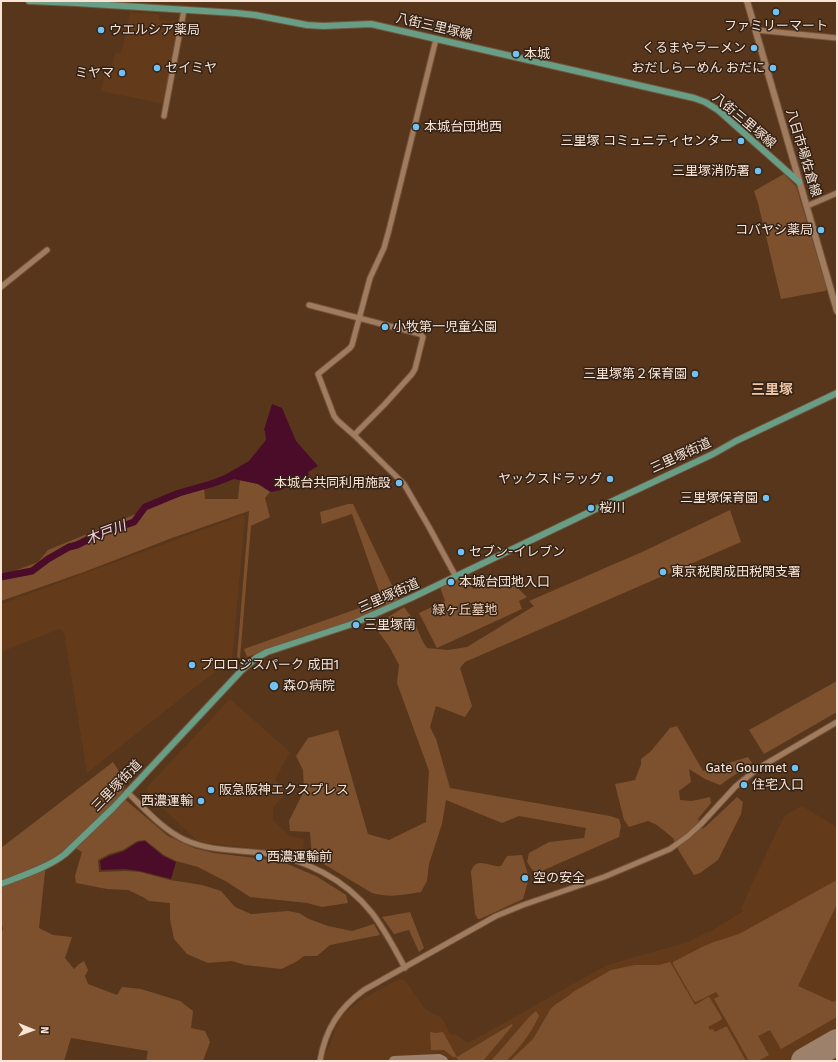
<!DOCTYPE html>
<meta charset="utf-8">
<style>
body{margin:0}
#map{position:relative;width:838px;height:1062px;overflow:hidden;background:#58361b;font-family:"Fira Sans",sans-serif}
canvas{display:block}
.frame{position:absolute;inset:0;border:2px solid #fae4d5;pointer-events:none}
.north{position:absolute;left:12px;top:1010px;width:40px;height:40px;-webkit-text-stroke:3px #322216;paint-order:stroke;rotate:91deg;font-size:11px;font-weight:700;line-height:16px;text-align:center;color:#fae4d5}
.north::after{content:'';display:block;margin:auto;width:14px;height:18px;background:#fae4d5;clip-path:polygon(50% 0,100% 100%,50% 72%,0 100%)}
</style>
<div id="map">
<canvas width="838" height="1062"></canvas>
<div class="frame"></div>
<div class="north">N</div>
</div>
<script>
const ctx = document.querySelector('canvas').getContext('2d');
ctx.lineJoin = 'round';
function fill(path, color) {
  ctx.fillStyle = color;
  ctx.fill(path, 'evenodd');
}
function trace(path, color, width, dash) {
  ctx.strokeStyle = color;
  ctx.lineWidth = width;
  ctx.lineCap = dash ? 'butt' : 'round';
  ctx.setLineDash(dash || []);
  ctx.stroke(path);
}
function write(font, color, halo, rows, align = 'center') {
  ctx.font = font + ' "Fira Sans","Noto Sans JP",sans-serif';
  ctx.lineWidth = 3;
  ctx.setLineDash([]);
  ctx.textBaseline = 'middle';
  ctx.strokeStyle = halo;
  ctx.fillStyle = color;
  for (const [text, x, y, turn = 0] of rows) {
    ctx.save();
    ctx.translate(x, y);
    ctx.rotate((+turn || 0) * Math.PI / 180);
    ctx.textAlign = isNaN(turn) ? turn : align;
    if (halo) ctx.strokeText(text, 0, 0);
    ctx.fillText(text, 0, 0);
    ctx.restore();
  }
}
fill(new Path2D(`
 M130,12L159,14V20L181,21L164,104L101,91L107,65L112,66L115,54L117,53L121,54Z
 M243,515L245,517L232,660L199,684L87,773L64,632L59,629L1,652V604Z
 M230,699L290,752L275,780L287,792L273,808V820L290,836L304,839L302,858L281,853L252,848L207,843L196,840L148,794L147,787Z
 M802,806L837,827V1061H324L325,1056L334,1033L342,1016L359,1001L399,979L405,980L424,1008L428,1011L442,1018L450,1034L457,1035L468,1043L607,965L688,942L707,932L708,933L742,912L741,908L784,816Z`), '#633b1a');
fill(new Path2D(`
 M784,174L796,186L827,289L825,291L781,299L758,203L754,191Z
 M240,480L258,484L270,492L265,498L270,517L251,526L240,658H238L237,657L249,511L172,538L84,572L1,601V576L38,562L48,550L177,497L204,488L205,499H238Z
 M348,504H353L399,600L354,621L247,657L244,649L382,600L352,514L322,524L320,512Z
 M730,510L741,542L465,662L460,668L472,706L465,717L436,706L430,727L436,739L450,788L610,816L619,819L621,826L619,837L535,874L527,862L529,853L549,842L584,838L586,828L519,816L502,823L446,800L442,824L429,864L427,881L421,892C403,895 390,898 372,893L312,857L310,832L290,831L289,821L304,791L303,770L296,756L308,738L338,730L368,834L389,840L426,822L429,771L397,683L399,665L389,646L374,626L404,607L413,619L423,642L427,648L448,650L467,647L534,606L529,601L642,552Z
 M503,574L527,597L519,601L522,609L437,648L419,613L445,601L440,587L466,575L473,589Z
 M837,681V712L764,754L749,730Z
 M677,726L703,771L748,757L752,763L720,785L705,779L689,769L691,782L679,791L680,800L692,801L710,797L711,803L698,819L703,829L737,797L743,802L741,814L718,860L700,873L694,875L679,851L673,838L657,825L648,821L629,827L624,820L615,784L635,780L641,764V759L651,751L670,728Z
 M113,762L126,782L121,796L168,836L194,848L214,853L280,861L316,876L346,895L348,903L322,907L307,903L250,897L227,882L198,867L176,861L164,855L145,840L137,841L123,850L109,854L98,860L99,872L126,871L140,872L170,880L202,885L221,891L235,907L251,914L288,911L299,913L309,919L328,926L352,931L374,924L380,935L330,945L317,956H304L296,962L281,969L245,965L232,961L208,963L187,954L174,939L170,919V903L149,901L143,897L128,890L107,889L76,883L75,876L82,852L75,848L46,863L39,928L53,935L72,937L65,958L74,969L79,964L84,961L88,970L85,976L88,984L117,995L122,987L141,989L180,1001L193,1011L191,1028L205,1031L210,1042L203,1061H146L148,1051L71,1038L64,1061H1V930H3L1,918V848Z
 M522,855L529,878L523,899L480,919H478L475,914L471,872C476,855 490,868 501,866L507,856Z
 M837,880V904L798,986L831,1001L833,1002L837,1000V1017L781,1049L770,1030L758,1036L769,1055L758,1061H749L714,999L719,996L716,992L696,1002L694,1001L673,964V962L702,947L714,942L739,934Z
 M410,912L424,948L419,952L409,930L394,934L382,917Z
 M670,962L695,1005L708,997L710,998L722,1018L721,1020L708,1027L710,1030L713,1029L715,1032L725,1027H727L746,1061H510L533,1039L550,1010C556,1002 566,999 573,992L611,970L635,965H659Z
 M536,1011L539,1016C531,1033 520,1048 506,1061H491L530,1016Z
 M512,1024L513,1025L483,1061H459L456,1057H453L444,1050H431L430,1032L436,1033L443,1032L457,1057Z`), '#7d512d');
fill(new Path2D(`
 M272,404L282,408L296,441L318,466L308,472L309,475L281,490L271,492L258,484L234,479L223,483V482L220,483L218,479L249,461L266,440L265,431L264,430Z
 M145,841L163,856L176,862L171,879L140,871L125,869L101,870L100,861L109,856L124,851L138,842Z`), '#4b0c29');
trace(new Path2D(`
 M1,577L32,571L48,559L69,547L77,545L99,534L134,522L145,507L179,493L211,484L227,478`), '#4b0c29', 7);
trace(new Path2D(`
 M394,1061L439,1059L443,1061`), '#9e816b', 10);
trace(new Path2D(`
 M804,1061L837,1042`), '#9e816b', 26);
const tertiary = new Path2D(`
 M756,30L837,38
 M436,39L389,230L384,248L370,278L352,345L350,348L318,374L334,416L338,421L354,435L404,484L429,527L456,577
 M164,116L184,10
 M807,206L837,193
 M1,287L47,250
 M309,305L420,334L423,337L415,369L412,374L384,405L354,435
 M127,792C145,809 163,830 185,840C209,851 237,850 263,853C305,859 345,879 372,913C385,930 395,949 405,968
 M320,1061C325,1030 339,1008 364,990L496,916L523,905L604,877L670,849L688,836L701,824L735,787L757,769L837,722`);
const secondary = new Path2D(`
 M747,1L837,311`);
const primary = new Path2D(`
 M29,1L76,3L236,13L255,15L307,25L323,26L371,24L694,98L705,102L718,110L799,182
 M1,884C21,876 49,867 65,854L113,808L242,670L256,658L267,652L352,624L413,597L600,507L713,454L736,441L837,393`);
trace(tertiary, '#71543c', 7);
trace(secondary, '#71543c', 8);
trace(primary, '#71543c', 8);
trace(tertiary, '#a17b5e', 5);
trace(secondary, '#a17b5e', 6);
trace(primary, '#679e85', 6);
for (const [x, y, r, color] of [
 [776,12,4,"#70c1f4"],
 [101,30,4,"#70c1f4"],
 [754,48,4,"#70c1f4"],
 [516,54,4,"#70c1f4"],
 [157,68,4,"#70c1f4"],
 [773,68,4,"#70c1f4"],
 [122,73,4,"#70c1f4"],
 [416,127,4,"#70c1f4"],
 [741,141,4,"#70c1f4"],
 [758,171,4,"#70c1f4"],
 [821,230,4,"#70c1f4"],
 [385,327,4,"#70c1f4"],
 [695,374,4,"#70c1f4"],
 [610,479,4,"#70c1f4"],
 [399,483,4,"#70c1f4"],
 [766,498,4,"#70c1f4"],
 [591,508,4,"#70c1f4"],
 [461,552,4,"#70c1f4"],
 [663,572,4,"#70c1f4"],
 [451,582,4,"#70c1f4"],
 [356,625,4,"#70c1f4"],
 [192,665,4,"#70c1f4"],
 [274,686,5,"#70c1f4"],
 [795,768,4,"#70c1f4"],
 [744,785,4,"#70c1f4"],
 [211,790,4,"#70c1f4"],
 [201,801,4,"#70c1f4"],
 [259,857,4,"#70c1f4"],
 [525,878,4,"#70c1f4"]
]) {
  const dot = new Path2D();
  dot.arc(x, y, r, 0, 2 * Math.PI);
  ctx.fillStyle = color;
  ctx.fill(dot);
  trace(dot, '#322216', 1.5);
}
write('13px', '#fae4d5', '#322216', [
 ["ファミリーマート",776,26,"center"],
 ["ウエルシア薬局",109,30],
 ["くるまやラーメン",746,48,"right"],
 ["本城",524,54],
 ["セイミヤ",165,68],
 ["おだしらーめん おだに",765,68,"right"],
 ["ミヤマ",114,73,"right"],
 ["本城台団地西",424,127],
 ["三里塚 コミュニティセンター",733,141,"right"],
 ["三里塚消防署",750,171,"right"],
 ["コバヤシ薬局",813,230,"right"],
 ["小牧第一児童公園",393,327],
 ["三里塚第２保育園",687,374,"right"],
 ["ヤックスドラッグ",602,479,"right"],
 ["本城台共同利用施設",391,483,"right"],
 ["三里塚保育園",758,498,"right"],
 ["桜川",599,508],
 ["セブン-イレブン",469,552],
 ["東京税関成田税関支署",671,572],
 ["本城台団地入口",459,582],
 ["三里塚南",364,625],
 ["プロロジスパーク 成田1",200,665],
 ["森の病院",283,686],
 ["Gate Gourmet",787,768,"right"],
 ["住宅入口",752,785],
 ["阪急阪神エクスプレス",219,790],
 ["西濃運輸",193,801,"right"],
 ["西濃運輸前",267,857],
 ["空の安全",533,878]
], 'left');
write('13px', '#fae4d5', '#322216', [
 ["八街三里塚線",434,27,13],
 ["八街三里塚線",744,121,40],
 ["八日市場佐倉線",803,153,73],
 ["三里塚街道",681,456,-25],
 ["三里塚街道",389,596,-24],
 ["三里塚街道",117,786,-46]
]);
write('13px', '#f5d3ba', '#322216', [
 ["緑ヶ丘墓地",465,610]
]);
write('bold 14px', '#eec4a5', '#322216', [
 ["三里塚",772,390]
]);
write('italic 14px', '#fbd1de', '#322216', [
 ["木戸川",106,533,-21]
]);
</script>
